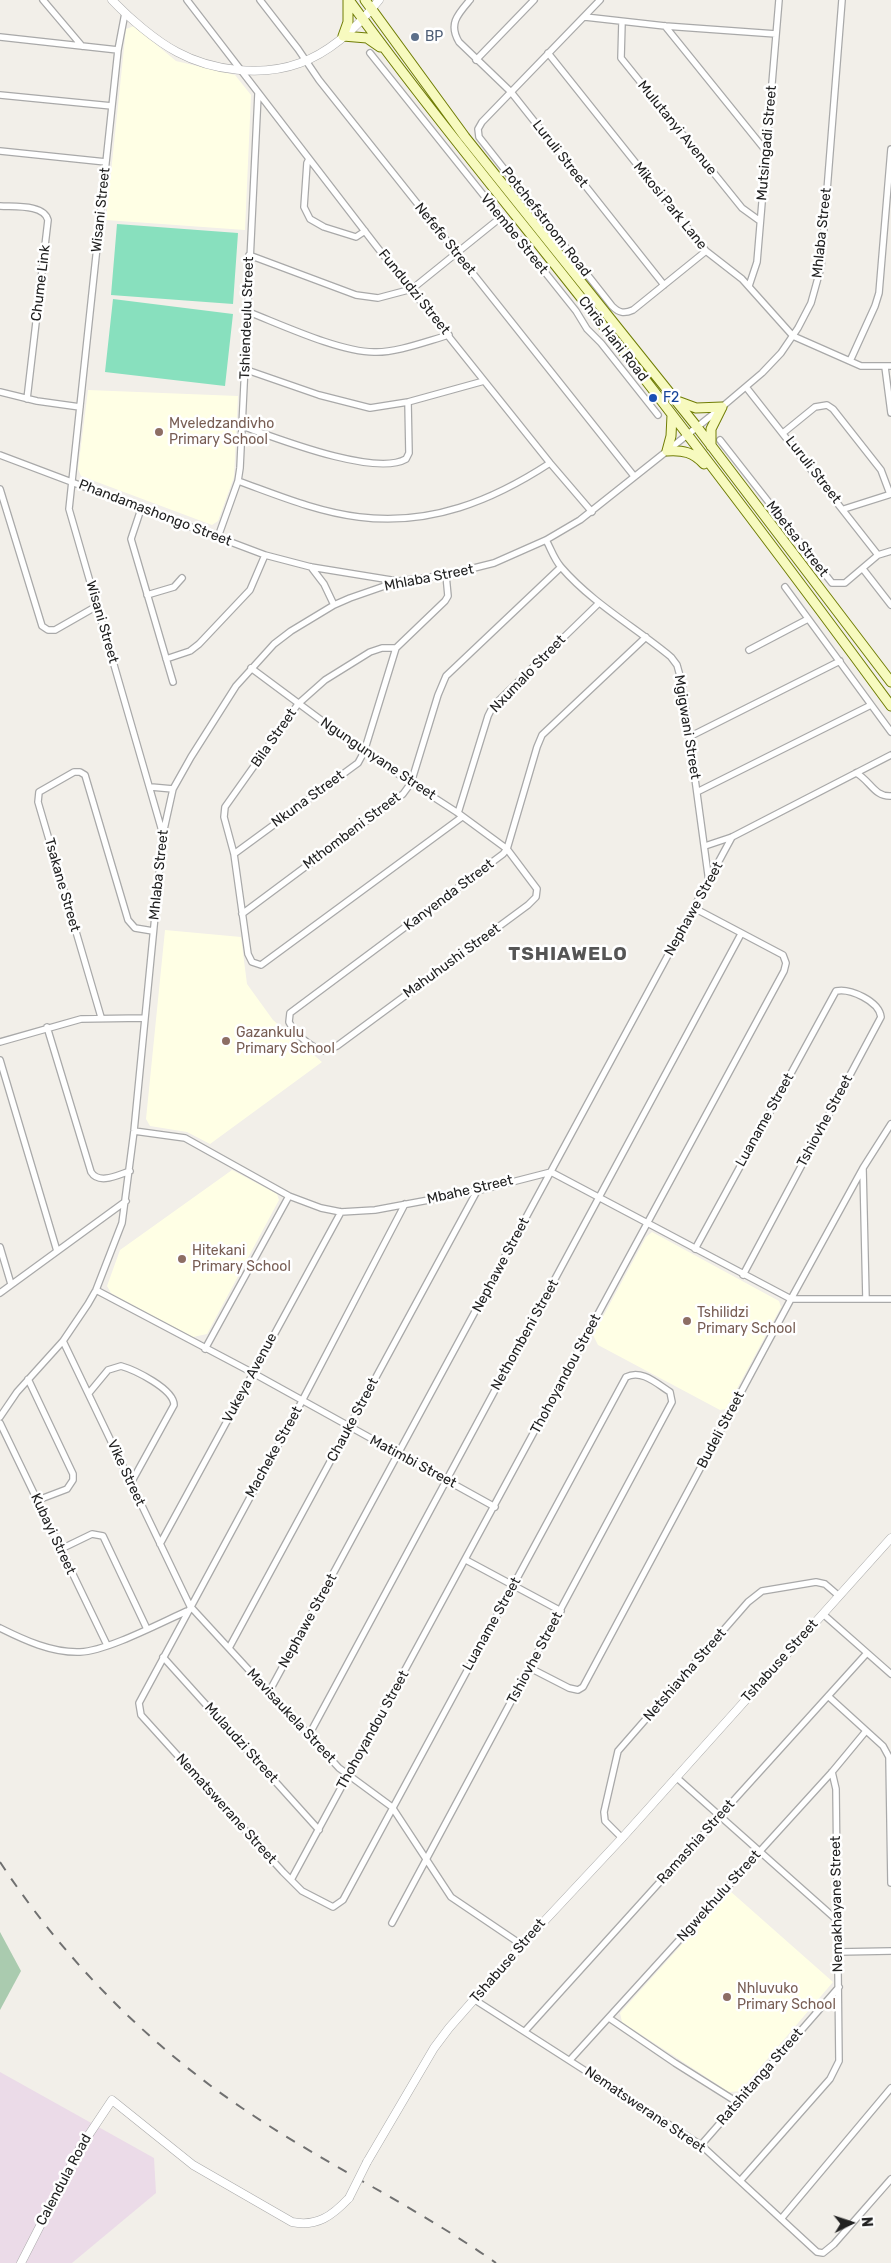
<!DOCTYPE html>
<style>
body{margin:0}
#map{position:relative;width:891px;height:2263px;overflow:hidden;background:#f2efe9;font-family:Rubik,sans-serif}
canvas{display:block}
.north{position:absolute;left:826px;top:2198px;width:50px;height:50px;-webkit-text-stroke:4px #fff;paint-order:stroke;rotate:86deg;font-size:14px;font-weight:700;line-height:20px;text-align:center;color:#222}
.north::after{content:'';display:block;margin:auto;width:18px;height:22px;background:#222;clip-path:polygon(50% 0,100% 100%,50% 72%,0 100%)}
</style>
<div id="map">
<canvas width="891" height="2263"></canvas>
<div class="north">N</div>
</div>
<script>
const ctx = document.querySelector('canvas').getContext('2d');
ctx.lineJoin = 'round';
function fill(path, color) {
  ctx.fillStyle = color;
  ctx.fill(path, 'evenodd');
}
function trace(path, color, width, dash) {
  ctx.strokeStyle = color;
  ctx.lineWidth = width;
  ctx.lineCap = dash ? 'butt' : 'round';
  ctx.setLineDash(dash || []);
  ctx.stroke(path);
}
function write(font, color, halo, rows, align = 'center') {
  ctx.font = font + ' Rubik,sans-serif';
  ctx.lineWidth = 5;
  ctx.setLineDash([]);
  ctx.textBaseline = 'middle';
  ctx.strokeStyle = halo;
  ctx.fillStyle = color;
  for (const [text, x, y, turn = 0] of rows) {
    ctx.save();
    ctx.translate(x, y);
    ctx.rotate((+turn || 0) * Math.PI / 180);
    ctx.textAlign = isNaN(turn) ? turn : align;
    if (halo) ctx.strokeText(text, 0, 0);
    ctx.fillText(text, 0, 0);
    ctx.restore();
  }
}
fill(new Path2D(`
 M0,2072L154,2158L156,2193L72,2263H0Z`), '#ebdbe8');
fill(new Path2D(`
 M134,26L176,61L235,75L251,95L245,230L106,220L126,29Z
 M88,390L238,396L234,477L218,521L212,525L81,476L78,469Z
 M165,930L241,937L247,984L273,1020L322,1062L210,1144L187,1132L150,1126L146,1119Z
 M232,1170L277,1194L279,1200L207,1334L193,1337L111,1293L107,1286L120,1250Z
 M652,1232L779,1301L781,1307L726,1409L720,1410L598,1345L593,1335L646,1237Z
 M730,1891L833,1982L740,2091L729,2092L622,2022L620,2013Z`), '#ffffe5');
fill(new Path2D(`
 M0,1932L21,1971L0,2010Z`), '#aacbaf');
fill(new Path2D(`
 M117,224L238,233L233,304L111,295Z
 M113,299L233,314L225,386L105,372Z`), '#88e0be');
const minor = new Path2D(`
 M43,0L82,46
 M187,0L377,247L550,463L592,512
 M260,0L298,49L319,80L634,476
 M470,0C458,14 448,24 459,42L511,92L664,285
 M600,0L482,122L478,129L479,137L612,306C619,313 624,314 633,310L706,251
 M125,13L118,50L69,509L162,831
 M585,17L665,26L776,34
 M622,22L621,58L742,208L760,221
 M665,26L766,151
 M0,37L118,50
 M370,53L576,311L587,329L601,343L658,415
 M548,53L706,251L742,279L793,336L861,366H891
 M476,60L534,0
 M0,95L112,106
 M0,151L106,162
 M309,159L307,163L304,207L310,219L324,227L356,237L365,231
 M0,206C14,207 44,204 48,220L27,399
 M249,255L356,295L378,298L412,289L500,218
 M749,286L757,262L779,0
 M246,311C280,324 339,352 374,352C396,353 427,341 449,335
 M850,361L875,306L879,293L891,149
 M885,367L891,413
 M244,369L319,395L370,408L408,402L484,381
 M746,387L878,555
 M0,392L37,401L80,407
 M242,426C276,438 375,477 406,459L409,453L408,402
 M783,433L815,407L827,405L833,409L881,470L890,494
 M720,440L832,583H845L878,555L891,551
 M0,455L265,555L311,567L397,581
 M238,481C277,495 317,512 359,517C430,526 492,501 550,463
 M0,489L42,626L48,630H55L97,606
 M141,509L131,539L173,682
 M844,509L891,494
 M218,537L238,481L240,468L258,94
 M546,540C551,549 554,559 561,567C592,603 635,627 671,657L677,665L682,683L709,882
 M311,567L324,584L334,605
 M863,569L891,605
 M446,575L448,596L445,601L396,648H382L370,652L325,680L298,704L225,807L224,817L234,854L248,954L252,962L261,965L462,817
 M785,587L891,732
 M147,595L174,587L182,578
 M749,650L808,619
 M166,659L190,651L199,644L250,590L265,555
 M251,668L364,752L458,813L507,849L537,889L536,897L528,905L337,1046L325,1051C312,1049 294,1033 289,1022L290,1013L503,854L507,849L537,747L542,735L646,637
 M689,737L840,661
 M856,773C870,780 874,797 891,796
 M151,787L173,789
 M697,792L871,705
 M458,813L488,716L493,706L599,603
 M705,846L732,837L891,755
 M234,854L358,763L364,752L396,648
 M242,914L403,794L411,783L438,695L446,676L561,567
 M101,1017L38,802L39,792L74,772H80L85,775L128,920L135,928L153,931
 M47,1027L91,1172C99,1185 118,1175 130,1171
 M0,1042L81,1019L144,1018
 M0,1060L57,1251
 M134,1131L185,1138L289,1196L321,1208L341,1212L375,1210L477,1191L551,1172L791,1299H891
 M863,1169L866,1299
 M0,1247L11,1284
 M695,1249L836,991C850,988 879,1001 881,1017L743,1275
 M96,1290L253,1373L495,1507
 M0,1293L126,1201
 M63,1341L190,1606L339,1768L392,1807L451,1897L522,1945
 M205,1349L289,1196
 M28,1379L73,1474V1480L67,1489L38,1500
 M89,1393L108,1370L121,1366C135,1370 174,1389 174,1405L131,1483
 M0,1417L17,1392L63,1341L88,1304L96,1290L122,1223L134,1131L163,834L173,789L191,757L236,686L274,644L291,631L334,605L350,598L399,581L446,575L494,563L546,540L580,520L716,412L762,373L781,353L798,328L811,303L821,267L842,0
 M0,1423L107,1645
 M160,1544L341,1212
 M61,1549L92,1534L103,1536L147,1629
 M466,1560L561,1611
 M823,1614L891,1674
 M0,1628C24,1640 52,1653 80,1652C107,1651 160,1623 187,1611
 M229,1648L477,1191
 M163,1657L319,1830
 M530,1668L569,1688L578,1690L583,1687L791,1299L863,1168L891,1124
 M269,1692L732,837
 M828,1696L883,1746L889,1757L891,1883
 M309,1735L741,934
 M676,1777L838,1921
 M622,1838L605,1821L604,1812L618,1751L748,1602L762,1591L816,1582L825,1584L839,1596
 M291,1880L784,971L786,963L783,955L694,908
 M392,1923L672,1402L670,1392C657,1384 642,1369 626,1377L343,1900L333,1907L302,1891L283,1872L141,1715L139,1703L302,1401L405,1204
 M838,1952L891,1951
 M475,2000L701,2145L817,2252L823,2253L834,2244L891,2179
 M609,2018L675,2063L737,2102
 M525,2031L867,1653
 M570,2060L832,1772L866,1731
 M701,2145L839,1987
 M740,2181L830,2079L839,2061L836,1789L832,1772
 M781,2219L891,2088`);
const tertiary = new Path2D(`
 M112,0C129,18 156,41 177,52C212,71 262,77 300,63C331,52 359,25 379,0
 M367,2162L434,2048L449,2028L522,1945L622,1838L891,1538
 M21,2263L80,2148L112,2100L193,2165L292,2222C317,2227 332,2216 349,2198`);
const secondary = new Path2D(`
 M348,0V22L343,36L367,38L380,47
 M349,0C435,119 529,230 619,346C711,464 802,585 891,706
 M365,0L465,137L697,427L891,682
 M677,401L696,408L722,407
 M672,415L671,436L667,451C683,450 693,452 704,464
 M711,446V429L722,407`);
trace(minor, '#a9a9a9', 8);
trace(tertiary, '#a9a9a9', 9);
trace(secondary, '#707d05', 11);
trace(minor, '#fff', 5.5);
trace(tertiary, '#fff', 8);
trace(secondary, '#f7fabf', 9);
trace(new Path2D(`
 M0,1862C63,1958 146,2043 242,2108C324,2164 415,2206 496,2263`), '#707070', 2, [10, 10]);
const tertiaryBridge = new Path2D(`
 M349,2198L367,2162`);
trace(tertiaryBridge, '#a9a9a9', 9, []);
trace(tertiaryBridge, '#fff', 8);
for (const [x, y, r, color] of [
 [415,37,5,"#5c6f8a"],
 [653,398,5,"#1a4fb4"],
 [159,432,5,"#8d6e63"],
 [226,1041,5,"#8d6e63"],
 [182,1259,5,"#8d6e63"],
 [687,1321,5,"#8d6e63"],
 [727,1997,5,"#8d6e63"]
]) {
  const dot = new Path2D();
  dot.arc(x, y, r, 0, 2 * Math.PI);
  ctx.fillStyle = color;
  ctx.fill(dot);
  trace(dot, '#fff', 2);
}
write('14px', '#4e5e75', '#fff', [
 ["BP",425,37]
], 'left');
write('14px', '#222', '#fff', [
 ["Mulutanyi Avenue",677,128,51],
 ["Mutsingadi Street",767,143,-85],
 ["Luruli Street",560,154,52],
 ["Mikosi Park Lane",670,206,51],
 ["Wisani Street",101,210,-84],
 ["Potchefstroom Road",546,222,52],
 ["Mhlaba Street",822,233,-84],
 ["Vhembe Street",514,234,51],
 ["Nefefe Street",445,239,51],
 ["Chume Link",41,283,-83],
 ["Fundudzi Street",414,292,51],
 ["Tshiendeulu Street",247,318,-88],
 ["Chris Hani Road",613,339,52],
 ["Luruli Street",813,470,52],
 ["Phandamashongo Street",155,513,21],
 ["Mbetsa Street",797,539,52],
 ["Mhlaba Street",429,578,-11],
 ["Wisani Street",102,622,74],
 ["Nxumalo Street",528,674,-46],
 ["Mgigwani Street",687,727,81],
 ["Bila Street",274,738,-55],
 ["Ngungunyane Street",378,759,34],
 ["Nkuna Street",308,799,-36],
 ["Mthombeni Street",352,831,-37],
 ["Mhlaba Street",159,875,-84],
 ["Tsakane Street",62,885,74],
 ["Kanyenda Street",449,895,-37],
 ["Nephawe Street",694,909,-61],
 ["Mahuhushi Street",452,961,-36],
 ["Luaname Street",765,1120,-61],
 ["Tshiovhe Street",825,1121,-62],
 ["Mbahe Street",470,1190,-13],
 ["Nephawe Street",501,1265,-62],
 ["Nethombeni Street",525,1335,-61],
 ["Thohoyandou Street",566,1374,-62],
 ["Vukeya Avenue",250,1378,-62],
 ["Chauke Street",353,1420,-62],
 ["Budeli Street",721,1430,-62],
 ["Macheke Street",274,1452,-61],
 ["Matimbi Street",413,1462,28],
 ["Vike Street",126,1473,65],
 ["Kubayi Street",53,1534,65],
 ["Nephawe Street",308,1621,-61],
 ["Luaname Street",492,1624,-61],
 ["Tshiovhe Street",535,1658,-62],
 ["Tshabuse Street",780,1661,-48],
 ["Netshiavha Street",685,1675,-49],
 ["Mavisaukela Street",291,1716,47],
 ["Thohoyandou Street",373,1730,-61],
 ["Mulaudzi Street",241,1743,48],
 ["Nematswerane Street",226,1809,48],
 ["Ramashia Street",696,1842,-48],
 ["Ngwekhulu Street",719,1896,-48],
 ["Nemakhayane Street",837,1904,-91],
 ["Tshabuse Street",508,1961,-49],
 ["Ratshitanga Street",760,2077,-49],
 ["Nematswerane Street",645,2110,34],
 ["Calendula Road",64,2180,-62]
]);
write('14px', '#164399', '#fff', [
 ["F2",663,398]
], 'left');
write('14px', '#785e54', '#fff', [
 ["Mveledzandivho",169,424],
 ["Primary School",169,440],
 ["Gazankulu",236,1033],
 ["Primary School",236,1049],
 ["Hitekani",192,1251],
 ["Primary School",192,1267],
 ["Tshilidzi",697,1313],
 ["Primary School",697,1329],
 ["Nhluvuko",737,1989],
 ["Primary School",737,2005]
], 'left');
ctx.letterSpacing = '1px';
write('bold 19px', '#555', '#fff', [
 ["TSHIAWELO",568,955]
]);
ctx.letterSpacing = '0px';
</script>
